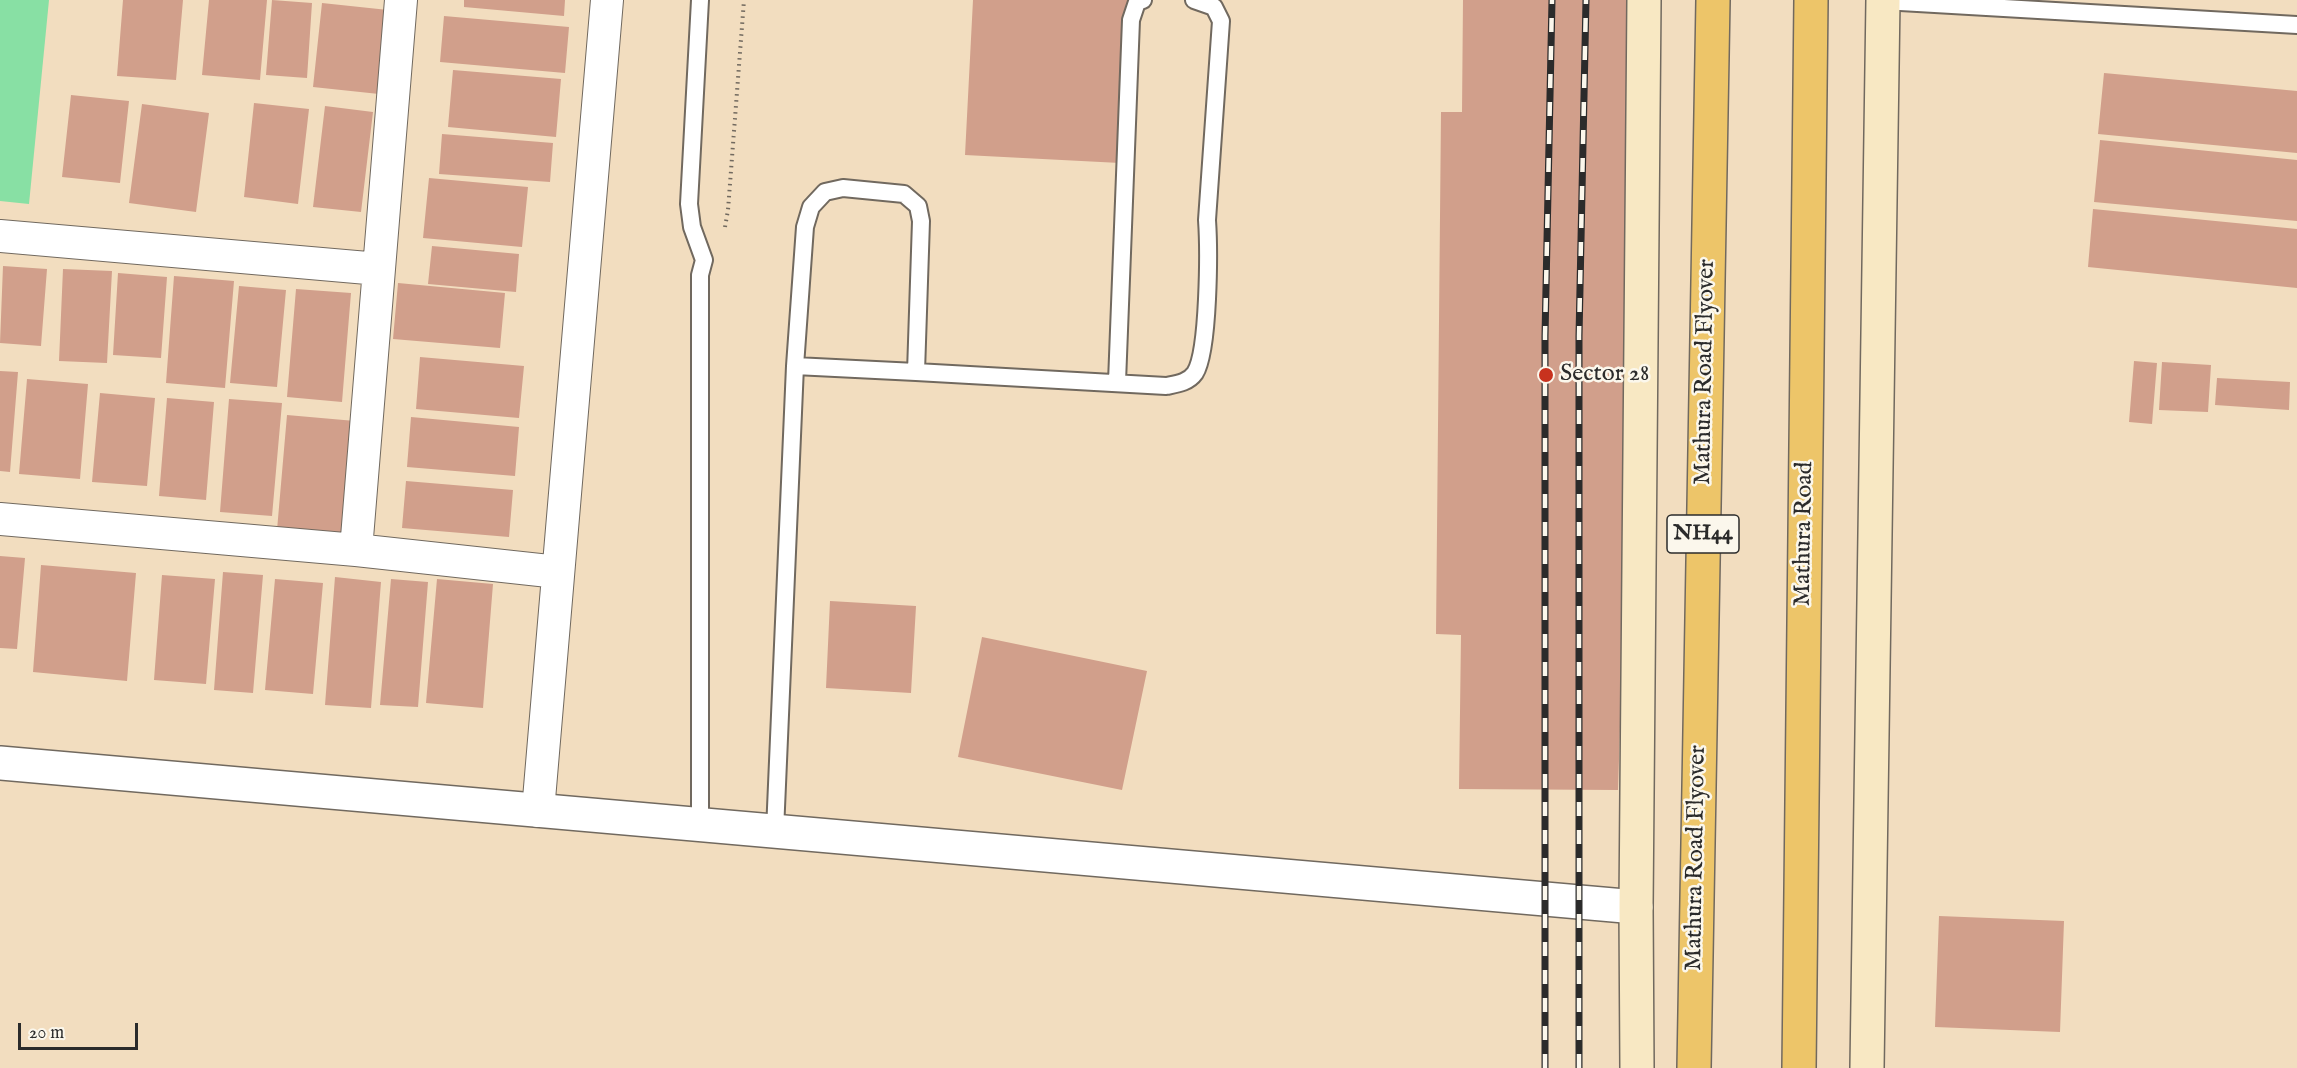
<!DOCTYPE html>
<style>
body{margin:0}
#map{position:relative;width:2297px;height:1068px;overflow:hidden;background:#f2ddbf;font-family:"IM FELL English",serif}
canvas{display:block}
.scale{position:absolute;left:18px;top:1023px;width:120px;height:27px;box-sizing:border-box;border:3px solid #2b2b2b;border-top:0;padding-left:8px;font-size:18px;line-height:21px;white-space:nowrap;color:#2b2b2b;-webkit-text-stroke:4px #fbf7ec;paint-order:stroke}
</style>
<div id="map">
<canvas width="2297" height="1068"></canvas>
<div class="scale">20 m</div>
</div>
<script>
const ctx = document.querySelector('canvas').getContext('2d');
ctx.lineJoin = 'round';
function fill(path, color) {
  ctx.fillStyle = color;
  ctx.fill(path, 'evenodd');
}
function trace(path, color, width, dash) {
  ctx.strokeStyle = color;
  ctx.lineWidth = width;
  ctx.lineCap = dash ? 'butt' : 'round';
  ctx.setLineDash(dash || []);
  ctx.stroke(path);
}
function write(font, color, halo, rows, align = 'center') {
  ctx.font = font + ' "IM FELL English",serif';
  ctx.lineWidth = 5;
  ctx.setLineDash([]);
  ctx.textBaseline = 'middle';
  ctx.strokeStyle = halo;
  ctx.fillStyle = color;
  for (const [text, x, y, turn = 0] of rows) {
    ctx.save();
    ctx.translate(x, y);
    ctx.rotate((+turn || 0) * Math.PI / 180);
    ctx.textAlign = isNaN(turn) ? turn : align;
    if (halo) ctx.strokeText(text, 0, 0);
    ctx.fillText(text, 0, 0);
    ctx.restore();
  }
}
fill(new Path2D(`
 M0,0H49L29,204L0,201Z`), '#88e0a4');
fill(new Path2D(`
 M123,0H183L176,80L117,76Z
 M209,0H267L260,80L202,75Z
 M272,0L312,3L307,78L266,75Z
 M464,0H565L564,16L464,7Z
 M973,0H1128L1120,163L965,155Z
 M1463,0H1631L1625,572L1618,790L1459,789L1461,635L1436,634L1441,112H1462Z
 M322,3L388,10L379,94L313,87Z
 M444,16L569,27L565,73L440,62Z
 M453,70L561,79L556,137L448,127Z
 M2104,73L2297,91V153L2098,134Z
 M71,95L129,101L120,183L62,177Z
 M254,103L309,109L298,204L244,197Z
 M142,104L209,113L196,212L129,203Z
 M325,106L373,112L361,212L313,207Z
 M442,134L553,143L550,182L439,174Z
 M2100,140L2297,160V221L2094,202Z
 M429,178L528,187L522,247L423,238Z
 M2093,209L2297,229V288L2088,267Z
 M432,246L519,254L516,292L428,284Z
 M3,266L47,269L41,346L0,343Z
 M63,269L112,271L107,363L59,361Z
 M118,273L167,277L161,358L113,355Z
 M174,276L234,281L225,388L166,383Z
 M398,283L505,293L500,348L393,339Z
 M239,286L286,290L277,387L230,383Z
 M296,289L351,293L342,402L287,397Z
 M420,357L524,366L519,418L416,409Z
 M2134,361L2157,363L2152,424L2129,422Z
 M2162,362L2211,365L2208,412L2159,410Z
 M0,371L18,372L10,472L0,471Z
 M2217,378L2290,382L2289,410L2215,405Z
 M27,379L88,384L80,479L19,474Z
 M100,393L155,398L147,486L92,482Z
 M167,398L214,402L206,500L159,496Z
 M229,399L282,403L272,516L220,512Z
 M287,415L355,421L346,536L277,530Z
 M411,417L519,427L515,476L407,467Z
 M406,481L513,490L509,537L402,528Z
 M0,556L25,558L17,649L0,648Z
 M41,565L136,573L127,681L33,672Z
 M223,572L263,575L253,693L214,690Z
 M162,575L215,579L206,684L154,680Z
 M335,577L381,582L371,708L325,705Z
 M275,579L323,583L313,694L265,690Z
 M391,579L428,582L418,707L380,705Z
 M437,579L493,584L483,708L426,703Z
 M830,601L916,606L911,693L826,688Z
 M982,637L1147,671L1122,790L958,757Z
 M1939,916L2064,921L2060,1032L1935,1027Z`), '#d19f8b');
const service = new Path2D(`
 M700,0L689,204L692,227L704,260L700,275V825
 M1883,1L2297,25
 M916,372L1166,386C1176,384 1188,383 1195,373C1209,351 1209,249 1207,220L1221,21L1214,7L1194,0
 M1117,382L1131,20L1137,2L1143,0
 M775,831L795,366L805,227L811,207L825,192L843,188L904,194L918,206L921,221L916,372L795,366`);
const minor = new Path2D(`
 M0,236L379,269
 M0,519L356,550L558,572
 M356,550L401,0
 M538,811L607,0`);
const tertiary = new Path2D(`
 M0,763L1636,907`);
const secondary = new Path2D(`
 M1637,1068L1636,907L1644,0
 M1867,1068L1883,0`);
const trunk = new Path2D(`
 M1694,1068L1713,0
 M1799,1068L1811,0`);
trace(service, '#71695f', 20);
trace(minor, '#71695f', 34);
trace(tertiary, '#71695f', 36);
trace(secondary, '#71695f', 36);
trace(trunk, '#71695f', 36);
trace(new Path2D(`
 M725,227L728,210L744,0`), '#71695f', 4, [1.5, 4.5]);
trace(service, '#fff', 16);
trace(minor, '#fff', 32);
trace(tertiary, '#fff', 33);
trace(secondary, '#f8e8c3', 33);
trace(trunk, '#edc569', 33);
const rail = new Path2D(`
 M1545,1068V336L1552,0
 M1579,1068V336L1586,0`);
trace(rail, '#2b2b2b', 7);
trace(rail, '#fbf7ec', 4.5, [14]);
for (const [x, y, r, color] of [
 [1546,375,8,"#c8321e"]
]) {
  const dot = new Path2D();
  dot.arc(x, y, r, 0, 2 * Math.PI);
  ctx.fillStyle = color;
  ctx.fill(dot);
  trace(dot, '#fbf7ec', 2);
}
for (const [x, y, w] of [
 [1703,534,72]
]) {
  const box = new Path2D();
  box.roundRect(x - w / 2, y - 19, w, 38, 4.5);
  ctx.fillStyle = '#fbf7ec';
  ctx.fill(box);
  trace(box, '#2b2b2b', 1.5);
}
write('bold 22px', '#2b2b2b', null, [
 ["NH44",1703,534]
]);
write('24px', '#2b2b2b', '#fbf7ec', [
 ["Mathura Road Flyover",1706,372,-89],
 ["Mathura Road",1805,534,-89],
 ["Mathura Road Flyover",1697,858,-89]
]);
write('24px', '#2b2b2b', '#fbf7ec', [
 ["Sector 28",1560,375]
], 'left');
</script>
